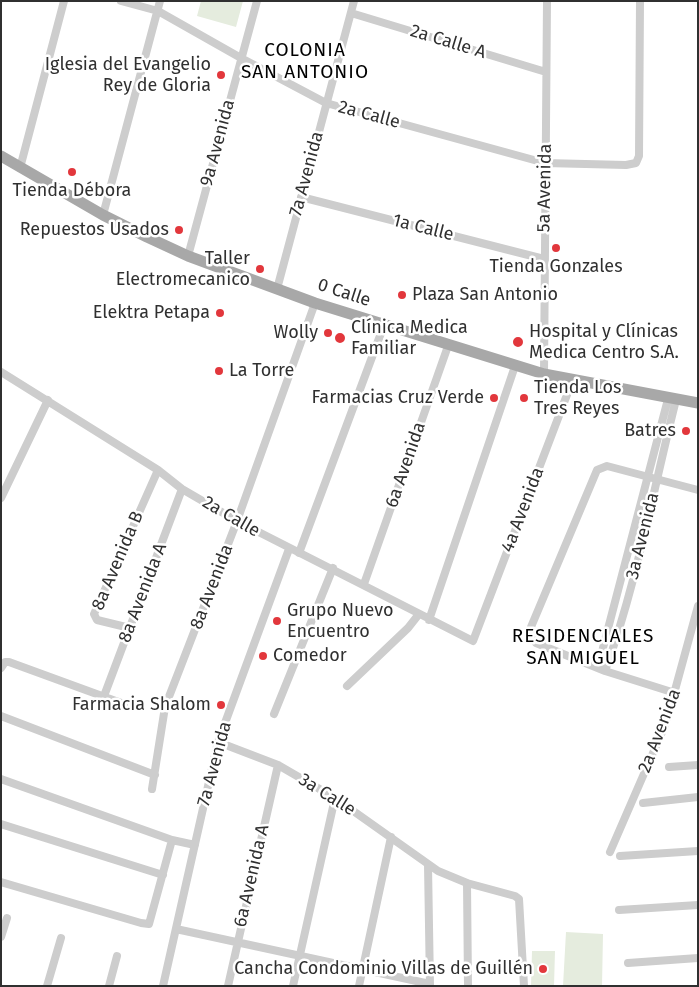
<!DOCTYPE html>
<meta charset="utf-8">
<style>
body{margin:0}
#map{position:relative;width:699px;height:987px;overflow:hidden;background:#fff;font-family:"Fira Sans",sans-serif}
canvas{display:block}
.frame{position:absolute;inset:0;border:2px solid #303030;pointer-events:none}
</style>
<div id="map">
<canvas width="699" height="987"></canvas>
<div class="frame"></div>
</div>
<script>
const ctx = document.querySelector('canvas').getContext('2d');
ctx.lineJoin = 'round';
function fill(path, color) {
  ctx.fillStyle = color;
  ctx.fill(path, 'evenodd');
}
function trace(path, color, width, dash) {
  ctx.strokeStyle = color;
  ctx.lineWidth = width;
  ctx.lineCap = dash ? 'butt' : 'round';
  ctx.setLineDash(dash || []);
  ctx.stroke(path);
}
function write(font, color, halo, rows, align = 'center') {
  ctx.font = font + ' "Fira Sans",sans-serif';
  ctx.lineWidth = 5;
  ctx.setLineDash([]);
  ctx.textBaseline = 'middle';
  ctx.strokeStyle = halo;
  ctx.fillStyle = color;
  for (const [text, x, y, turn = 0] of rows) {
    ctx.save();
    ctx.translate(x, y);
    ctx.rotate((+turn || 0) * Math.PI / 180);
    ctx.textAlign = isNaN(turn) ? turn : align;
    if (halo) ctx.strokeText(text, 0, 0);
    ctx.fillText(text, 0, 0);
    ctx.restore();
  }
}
fill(new Path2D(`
 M201,1H243L236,27L197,16Z
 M566,932L603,934L602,986H563Z
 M532,951H555L554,986H531Z`), '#e5ecde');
trace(new Path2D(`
 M121,1L158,11L241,58L326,103L545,163L626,165L636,163L639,156L640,1
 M351,13L546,72
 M20,168L64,1
 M301,197L544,259
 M103,215L160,1
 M188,256L257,1
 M277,289L354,1
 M1,372L158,470L182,489L237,521L473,641L573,379
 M544,374L547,1
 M1,498L48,400
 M299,553L384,325
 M364,584L448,346
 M429,620L515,366
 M130,628L97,620L94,614L158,470
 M598,667L668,399
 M1,668L5,662H9L124,704
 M605,671C637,583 653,490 676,400
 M347,686L408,628L419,614
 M675,693L605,671L536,643L531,637V627L597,470L607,466L698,490
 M104,696L182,489
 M274,714L333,568
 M1,716L155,775
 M218,742L278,765L335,798L438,871L467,883L515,896L519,899L524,986
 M669,767L698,765
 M1,779L172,840L195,845
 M152,789L165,707L237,521L315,303
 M643,803L698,797
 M1,824L163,875
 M610,852L666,723L698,606
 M620,856L698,851
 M428,865L430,986
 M1,882L141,923L149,924L172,840
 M467,883L468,986
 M619,910L698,905
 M176,929L430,984
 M1,937L7,918
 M628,963L698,958
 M47,986L61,938
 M109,986L117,956
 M163,986L218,742L289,549
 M228,986L278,765
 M293,986L335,798
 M359,986L391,837`), '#cdcdcd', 8);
trace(new Path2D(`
 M1,156L103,215L147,237L188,256L315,303L544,374L698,403`), '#a8a8a8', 11);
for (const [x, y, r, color] of [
 [221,75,5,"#e2373c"],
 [72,172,5,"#e2373c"],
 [179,230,5,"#e2373c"],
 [556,248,5,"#e2373c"],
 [260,269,5,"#e2373c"],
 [402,295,5,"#e2373c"],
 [220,313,5,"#e2373c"],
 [328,333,5,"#e2373c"],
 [340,338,6,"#e2373c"],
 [518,342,6,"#e2373c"],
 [219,371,5,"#e2373c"],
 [494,398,5,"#e2373c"],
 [524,398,5,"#e2373c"],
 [686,431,5,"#e2373c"],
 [277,621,5,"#e2373c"],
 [263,656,5,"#e2373c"],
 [221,705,5,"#e2373c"],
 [543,969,5,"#e2373c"]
]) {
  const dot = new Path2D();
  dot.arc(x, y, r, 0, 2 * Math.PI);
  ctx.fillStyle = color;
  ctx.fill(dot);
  trace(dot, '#fff', 2);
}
write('18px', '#303030', '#fff', [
 ["2a Calle A",448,42,17],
 ["2a Calle",369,115,15],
 ["9a Avenida",218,143,-75],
 ["7a Avenida",307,174,-75],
 ["5a Avenida",545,188,-89],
 ["1a Calle",423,228,14],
 ["0 Calle",344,293,18],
 ["6a Avenida",406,465,-71],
 ["4a Avenida",523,510,-69],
 ["2a Calle",231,517,30],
 ["3a Avenida",643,536,-76],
 ["8a Avenida B",118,561,-67],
 ["8a Avenida",212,587,-69],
 ["8a Avenida A",143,593,-69],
 ["2a Avenida",660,731,-69],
 ["7a Avenida",215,764,-75],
 ["3a Calle",327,795,32],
 ["6a Avenida A",252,876,-77]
]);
write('18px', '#303030', '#fff', [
 ["Iglesia del Evangelio",211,65],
 ["Rey de Gloria",211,86],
 ["Tienda Débora",72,191,"center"],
 ["Repuestos Usados",169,230],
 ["Taller",250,259],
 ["Electromecanico",250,280],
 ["Tienda Gonzales",556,267,"center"],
 ["Plaza San Antonio",412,295,"left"],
 ["Elektra Petapa",210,313],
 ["Clínica Medica",351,328,"left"],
 ["Familiar",351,349,"left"],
 ["Hospital y Clínicas",529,332,"left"],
 ["Medica Centro S.A.",529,353,"left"],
 ["Wolly",318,333],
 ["La Torre",229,371,"left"],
 ["Tienda Los",534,388,"left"],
 ["Tres Reyes",534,409,"left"],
 ["Farmacias Cruz Verde",484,398],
 ["Batres",676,431],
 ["Grupo Nuevo",287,611,"left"],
 ["Encuentro",287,632,"left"],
 ["Comedor",273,656,"left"],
 ["Farmacia Shalom",211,705],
 ["Cancha Condominio Villas de Guillén",533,969]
], 'right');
ctx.letterSpacing = '1px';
write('19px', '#000', '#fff', [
 ["COLONIA",305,51],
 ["SAN ANTONIO",305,73],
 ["RESIDENCIALES",583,637],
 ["SAN MIGUEL",583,659]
]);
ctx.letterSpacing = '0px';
</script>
